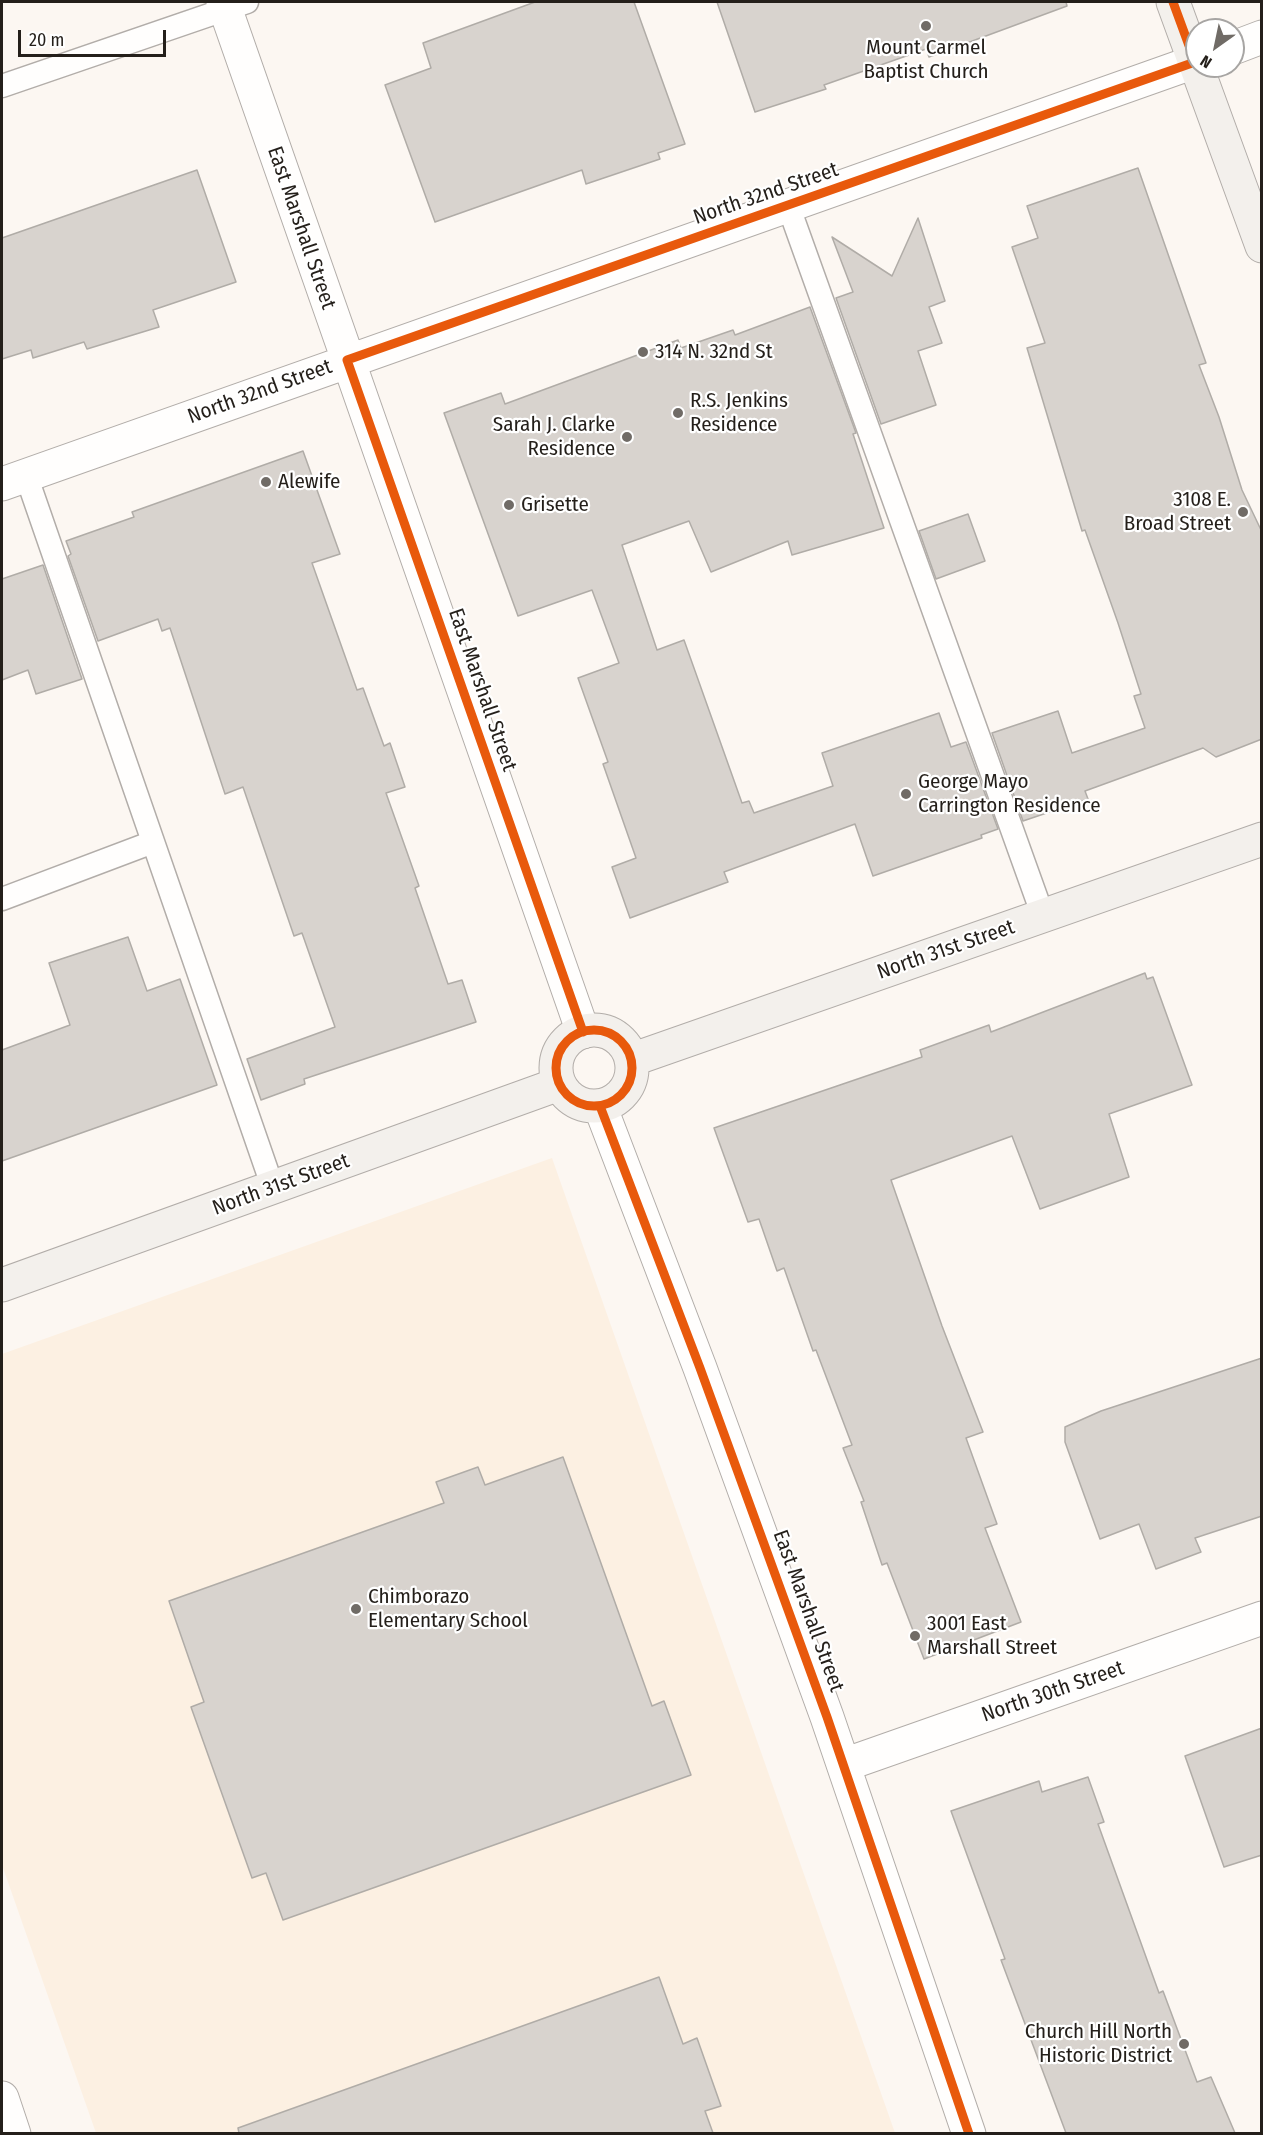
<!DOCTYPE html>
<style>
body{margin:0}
#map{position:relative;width:1263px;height:2135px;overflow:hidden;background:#fcf7f2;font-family:"Fira Sans Condensed",sans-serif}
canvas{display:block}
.frame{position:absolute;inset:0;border:3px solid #241f1a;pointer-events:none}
.north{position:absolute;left:1185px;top:18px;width:60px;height:60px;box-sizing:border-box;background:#fff;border:2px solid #a7a5a3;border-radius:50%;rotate:213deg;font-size:16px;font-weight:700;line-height:24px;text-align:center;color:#241f1a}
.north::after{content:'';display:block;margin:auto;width:21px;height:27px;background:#706b66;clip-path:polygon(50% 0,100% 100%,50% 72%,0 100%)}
.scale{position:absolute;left:18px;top:30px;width:148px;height:27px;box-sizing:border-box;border:3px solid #241f1a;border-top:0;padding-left:8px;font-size:18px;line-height:21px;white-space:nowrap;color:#241f1a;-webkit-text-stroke:4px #fff;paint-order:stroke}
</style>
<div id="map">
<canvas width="1263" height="2135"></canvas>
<div class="frame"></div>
<div class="north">N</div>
<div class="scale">20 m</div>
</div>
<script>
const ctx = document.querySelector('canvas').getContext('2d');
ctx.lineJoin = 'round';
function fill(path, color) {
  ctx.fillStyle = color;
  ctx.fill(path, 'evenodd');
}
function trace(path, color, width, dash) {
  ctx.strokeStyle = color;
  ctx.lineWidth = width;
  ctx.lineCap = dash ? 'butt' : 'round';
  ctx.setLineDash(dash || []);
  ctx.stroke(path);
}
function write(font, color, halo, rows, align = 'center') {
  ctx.font = font + ' "Fira Sans Condensed",sans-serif';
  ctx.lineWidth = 4.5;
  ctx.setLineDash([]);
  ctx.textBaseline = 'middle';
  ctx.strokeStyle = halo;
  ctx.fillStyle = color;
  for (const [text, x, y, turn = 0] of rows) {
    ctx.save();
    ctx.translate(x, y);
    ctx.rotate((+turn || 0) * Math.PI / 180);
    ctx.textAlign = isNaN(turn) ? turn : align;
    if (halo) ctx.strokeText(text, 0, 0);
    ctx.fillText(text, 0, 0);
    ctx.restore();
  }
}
fill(new Path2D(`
 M552,1158L895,2133H96L2,1865V1354Z`), '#fcf0e2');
const building = new Path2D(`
 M535,2H634L685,144L658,153L660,159L586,184L582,170L435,222L385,85L431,68L423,43Z
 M717,2H1066L1067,6L929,57L926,49L824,85L826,89L755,112Z
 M1138,168L1206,363L1199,365L1219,417L1242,490L1262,532V739L1216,757L1203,748L1085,791L1088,799L1023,821L992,733L1058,711L1072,753L1145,728L1134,696L1141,694L1118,623L1085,530L1082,531L1027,348L1045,343L1012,247L1038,238L1027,206Z
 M197,170L236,282L153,310L159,327L87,349L84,342L33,358L31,350L2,359V238Z
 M918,218L945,301L929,307L942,343L918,351L936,405L881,424L836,298L853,292L832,237L892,276Z
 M810,307L856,433L853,434L884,528L792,555L788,541L711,572L689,521L622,545L657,650L684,640L742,803L749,801L754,813L833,786L822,753L939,713L951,747L966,742L998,829L981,835L982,838L873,876L855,824L724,872L728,882L630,918L612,867L636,858L603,764L608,762L578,678L619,663L592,590L518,616L444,413L501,393L505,404L678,340L681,348L733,330L735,335Z
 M303,451L340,554L312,563L357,690L363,688L384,746L390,743L405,787L386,793L419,886L415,888L448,984L462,980L476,1022L304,1079L305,1084L261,1100L247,1059L335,1027L302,933L294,936L243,787L225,794L170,628L162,631L158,619L98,641L68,556L71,554L66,541L134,517L132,512Z
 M968,514L985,561L936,579L919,531Z
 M43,565L82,679L36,694L28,670L2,680V579Z
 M128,937L147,991L180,979L217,1085L2,1161V1050L70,1025L49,963Z
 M1145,973L1147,979L1153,977L1192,1085L1109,1114L1129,1177L1040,1209L1012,1136L891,1180L942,1326L983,1432L966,1438L997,1524L985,1528L1021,1622L924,1659L887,1563L882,1565L861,1502L864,1501L843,1448L852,1445L816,1350L813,1351L784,1268L777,1271L759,1219L748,1222L714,1128L922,1057L920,1050L989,1025L991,1032Z
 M1262,1358V1516L1195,1538L1201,1552L1156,1569L1139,1524L1100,1539L1065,1442V1427L1101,1411Z
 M563,1457L652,1706L664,1701L691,1775L283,1920L266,1873L252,1878L191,1707L204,1702L169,1601L444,1503L436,1482L478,1467L485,1485Z
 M1262,1728V1855L1224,1867L1185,1756Z
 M1088,1777L1104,1822L1098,1824L1159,1993L1163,1991L1197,2082L1211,2077L1235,2133H1066L1001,1960L1005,1959L951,1811L1039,1781L1042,1792Z
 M659,1977L683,2044L697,2038L721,2106L705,2111L713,2133H239L238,2128Z`);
fill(building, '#d8d3ce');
trace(building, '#b0aca7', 1.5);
const lane = new Path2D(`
 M2,86L247,2
 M788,205L1043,916
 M26,475L273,1188
 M2,899L153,842`);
const street = new Path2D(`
 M223,2L583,1032
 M1233,48L1262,37
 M2,484L1197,61
 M600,1106L700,1368L827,1717L969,2134
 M844,1765L1262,1618
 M2,2098L14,2134`);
const secondary = new Path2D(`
 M1173,2L1262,246
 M556 1068a38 38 0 1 1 76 0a38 38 0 1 1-76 0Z
 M631,1060L1262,839
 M2,1285L559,1084`);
trace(lane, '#b2ada9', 25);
trace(street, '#b2ada9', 35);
trace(secondary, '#b2ada9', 35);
trace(lane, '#fffefd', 22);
trace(street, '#fffefd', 33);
trace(secondary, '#f3f0ec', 33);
trace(new Path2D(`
 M556 1068a38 38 0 1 1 76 0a38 38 0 1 1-76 0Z
 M583,1032L347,360L1195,62L1173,2
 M600,1106L700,1368L827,1717L969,2134`), '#e8590c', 9);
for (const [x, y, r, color] of [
 [926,26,6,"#706b66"],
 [643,352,6,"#706b66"],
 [678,413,6,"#706b66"],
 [627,437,6,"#706b66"],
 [266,482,6,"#706b66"],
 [509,505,6,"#706b66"],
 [1243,512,6,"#706b66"],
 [906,794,6,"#706b66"],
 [356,1609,6,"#706b66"],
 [915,1636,6,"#706b66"],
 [1184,2044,6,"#706b66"]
]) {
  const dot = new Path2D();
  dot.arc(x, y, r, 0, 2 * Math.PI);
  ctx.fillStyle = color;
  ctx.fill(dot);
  trace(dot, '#fff', 2);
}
write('21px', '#241f1a', '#fff', [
 ["Mount Carmel",926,48,"center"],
 ["Baptist Church",926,72,"center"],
 ["314 N. 32nd St",655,352],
 ["R.S. Jenkins",690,401],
 ["Residence",690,425],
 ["Sarah J. Clarke",615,425,"right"],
 ["Residence",615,449,"right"],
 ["Alewife",278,482],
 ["3108 E.",1231,500,"right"],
 ["Broad Street",1231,524,"right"],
 ["Grisette",521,505],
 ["George Mayo",918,782],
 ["Carrington Residence",918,806],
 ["Chimborazo",368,1597],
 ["Elementary School",368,1621],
 ["3001 East",927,1624],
 ["Marshall Street",927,1648],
 ["Church Hill North",1172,2032,"right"],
 ["Historic District",1172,2056,"right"]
], 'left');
write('21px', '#241f1a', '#fff', [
 ["North 32nd Street",766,194,-19],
 ["East Marshall Street",301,228,71],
 ["North 32nd Street",260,392,-20],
 ["East Marshall Street",482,690,71],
 ["North 31st Street",946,950,-19],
 ["North 31st Street",281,1185,-20],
 ["East Marshall Street",808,1611,70],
 ["North 30th Street",1053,1692,-19]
]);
</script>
